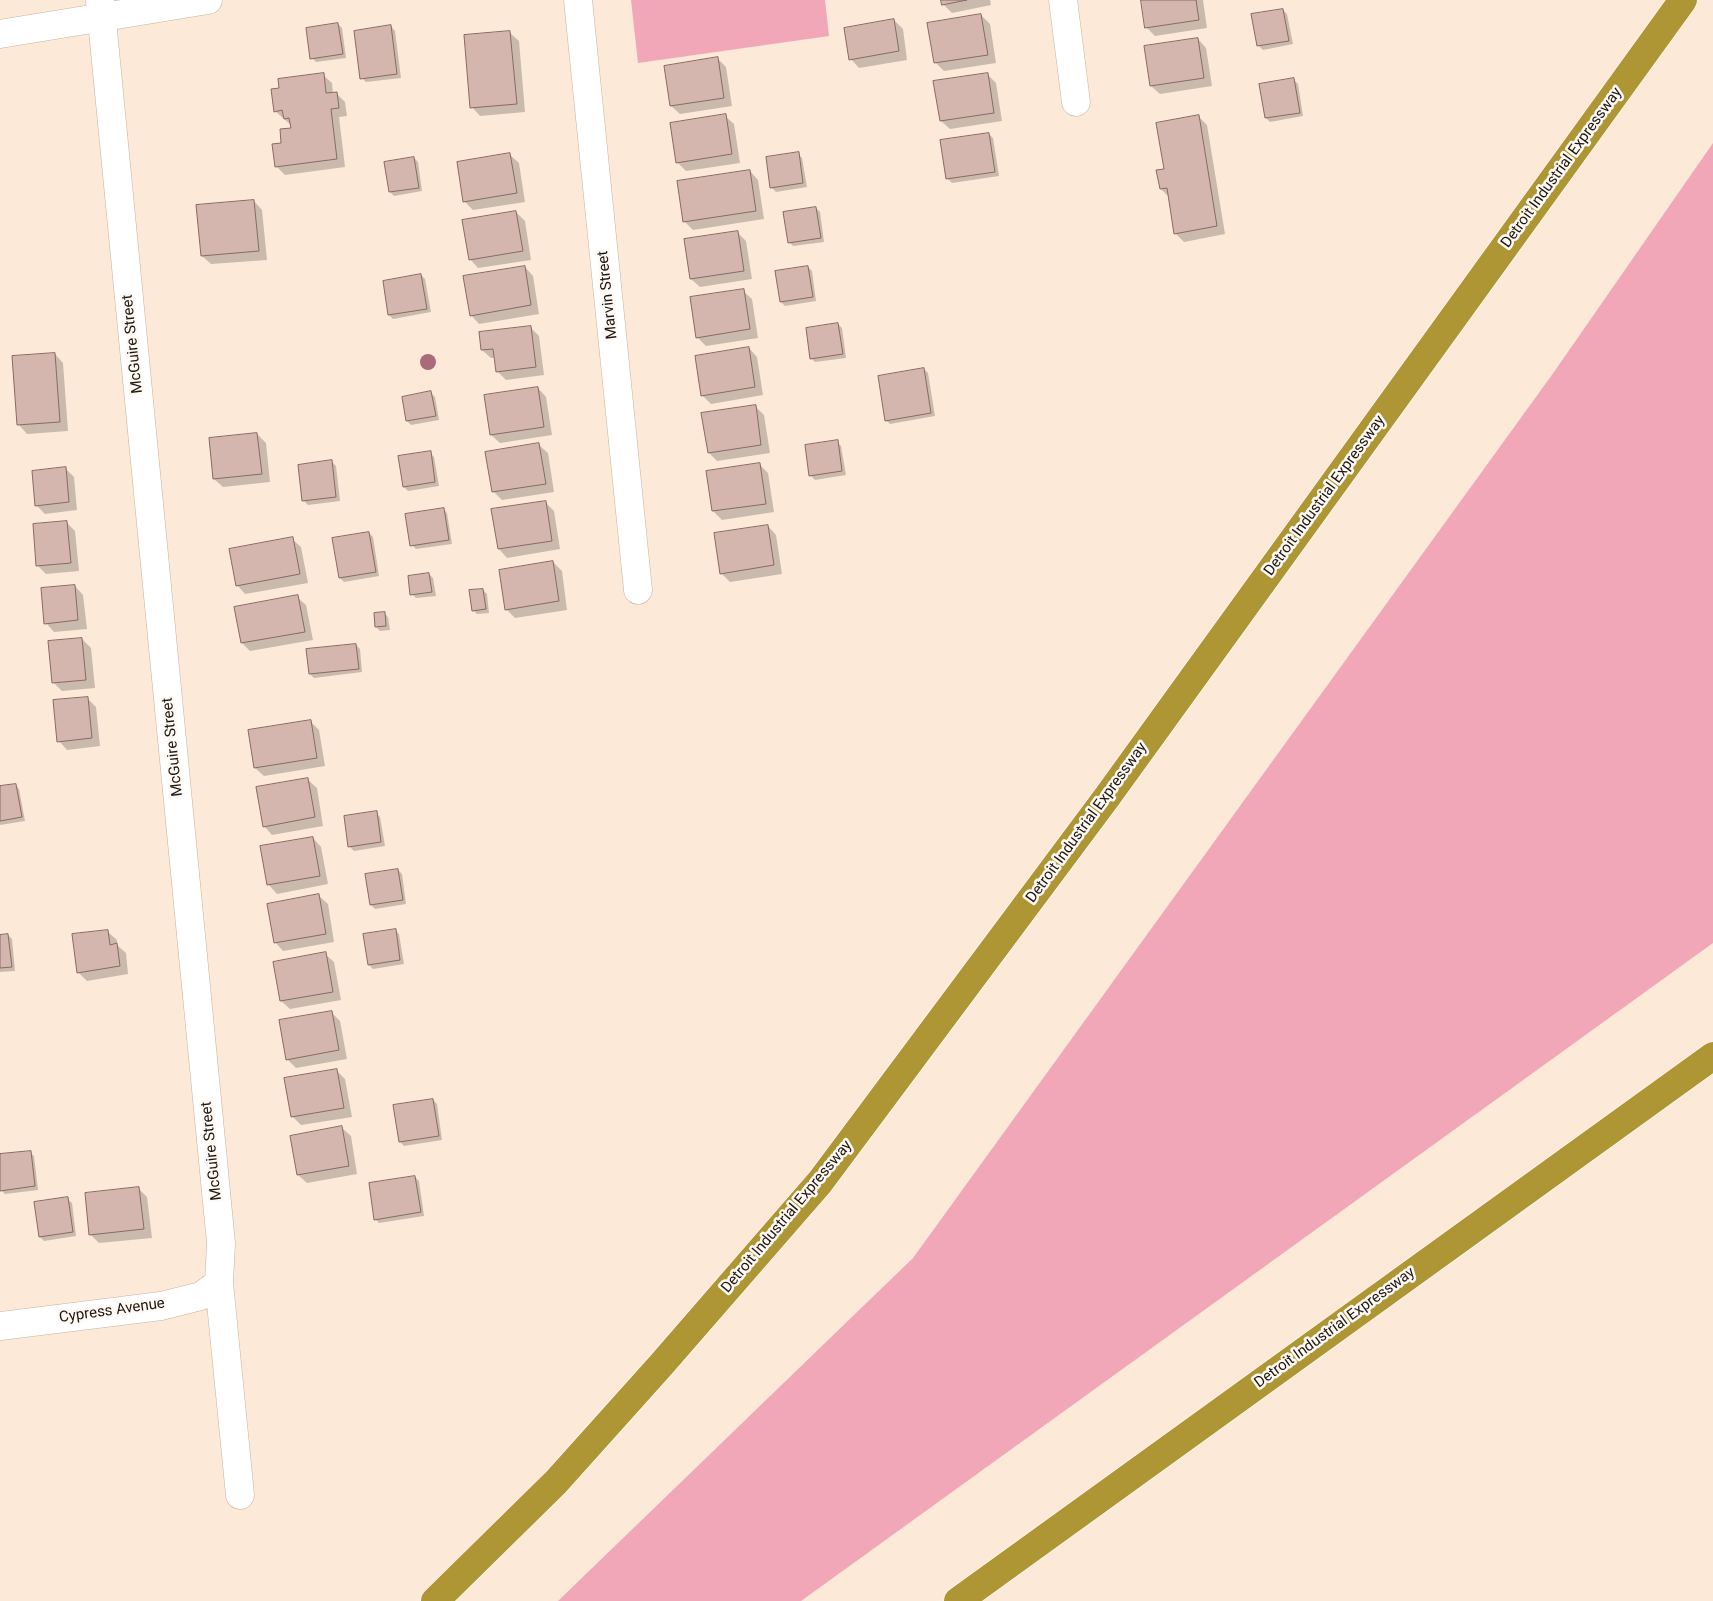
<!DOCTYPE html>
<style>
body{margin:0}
canvas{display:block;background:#fce9d8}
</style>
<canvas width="1713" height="1601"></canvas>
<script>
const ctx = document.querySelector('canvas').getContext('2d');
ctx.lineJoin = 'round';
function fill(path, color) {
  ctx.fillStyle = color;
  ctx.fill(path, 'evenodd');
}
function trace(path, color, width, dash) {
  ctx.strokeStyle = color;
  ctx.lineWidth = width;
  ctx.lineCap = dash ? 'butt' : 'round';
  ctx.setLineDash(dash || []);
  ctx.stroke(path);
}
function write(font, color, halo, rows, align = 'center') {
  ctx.font = font + ' Roboto,sans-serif';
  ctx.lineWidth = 5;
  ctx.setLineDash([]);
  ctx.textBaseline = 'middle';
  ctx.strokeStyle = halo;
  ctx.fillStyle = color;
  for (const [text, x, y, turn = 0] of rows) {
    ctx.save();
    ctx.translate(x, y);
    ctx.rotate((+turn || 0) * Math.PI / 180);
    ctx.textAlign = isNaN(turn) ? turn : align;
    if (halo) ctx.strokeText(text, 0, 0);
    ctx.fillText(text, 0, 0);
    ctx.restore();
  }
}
fill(new Path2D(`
 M631,0H825L829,36L638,63Z
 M1713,143V943L801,1601H558L913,1258L1554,372Z`), '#f1a7b8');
fill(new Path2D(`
 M943,0H990L991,5L952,13L943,4Z
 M1142,0H1203L1207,28L1155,36L1146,27Z
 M1283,10L1287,14L1293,44L1263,50L1259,46L1253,15Z
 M981,15L990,24L996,63L944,71L935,62Z
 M894,20L903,29L907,60L859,68L851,59Z
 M338,24L342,28L346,58L316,62L312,58Z
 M391,26L395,31L401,78L366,82L362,78Z
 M510,33L519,41L525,112L480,116L472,107Z
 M1198,39L1206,48L1212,86L1160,94L1151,86Z
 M718,59L726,67L732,106L680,114L671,106L666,67Z
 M987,74L996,83L1002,121L950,129L941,121Z
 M323,75L332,83L333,94H337L345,102L347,116L339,117L345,167L285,175L276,166L283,144L292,130V126L275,111Z
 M1294,80L1298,84L1303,116L1270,122L1266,118Z
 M725,116L734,124L740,163L686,171L677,162Z
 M1198,116L1207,125L1225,234L1184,242L1175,233L1170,198L1161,189L1158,171L1165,170Z
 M989,134L993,138L999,176L952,183L948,179Z
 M798,154L802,158L807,187L776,192L772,188Z
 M510,155L519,163L525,202L473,210L464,201Z
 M414,158L418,162L422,191L394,196L390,192Z
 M750,171L758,180L764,219L693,230L684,221Z
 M254,201L262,210L267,260L211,264L202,256Z
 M816,208L820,212L824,242L793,246L789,242Z
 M516,212L525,221L531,260L478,268L470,259Z
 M737,232L746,241L752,279L700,287L691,279Z
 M525,267L533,276L539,314L479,324L471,315Z
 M808,267L812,271L816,301L785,306L781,302Z
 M421,275L425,279L431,312L393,319L389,315Z
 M743,291L752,299L758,338L706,346L697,337Z
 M838,324L842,328L846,358L815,362L811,358Z
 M530,327L539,336L544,375L506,380L497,371L496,358H491L482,350Z
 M749,348L757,357L763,395L711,404L702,395Z
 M55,354L63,363L68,431L27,434L19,425L14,357Z
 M924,369L928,373L935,416L890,424L886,420Z
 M538,388L546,397L552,435L500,443L491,435Z
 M431,393L435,397L439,420L411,425L407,421Z
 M755,406L764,415L770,453L717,461L709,453Z
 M257,434L266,443L270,482L223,487L214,479Z
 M837,442L841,446L846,475L815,480L811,476Z
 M539,445L548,453L554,492L502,500L493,491Z
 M430,453L434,457L439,486L408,491L404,487Z
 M332,462L336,466L340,501L308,505L304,501L299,466Z
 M759,464L768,473L774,512L722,520L713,511Z
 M65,468L74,477L77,510L45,514L36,505Z
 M545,502L554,511L560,549L507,558L499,549Z
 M443,509L447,513L452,544L416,549L412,545Z
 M67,523L75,531L79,571L46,574L38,566Z
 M768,526L776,535L782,574L730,582L721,573Z
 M369,533L373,537L379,576L344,582L340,578Z
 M292,539L301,547L308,583L245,594L237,585Z
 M553,562L562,571L567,610L515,618L506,609Z
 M429,574L433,578L436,596L416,598L412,594Z
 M75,586L83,595L87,629L54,632L46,623Z
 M483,590L487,594L489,613L477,614L473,610Z
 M297,597L306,605L313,640L250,651L242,643Z
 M384,613L388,617L390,630L380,631L376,627Z
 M82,639L91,648L95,688L62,691L53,682Z
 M356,645L360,649L362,672L314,678L310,674Z
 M87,698L96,707L100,746L67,750L59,741Z
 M310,721L319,730L325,766L264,776L255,768Z
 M308,780L317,788L323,826L272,835L264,826Z
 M15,785L19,789L25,821L0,825V788Z
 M376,813L380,817L385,846L354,851L350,847L345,817Z
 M313,838L321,847L328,884L277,894L269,885L262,847Z
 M398,870L402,874L406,904L375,909L371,905Z
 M319,896L328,904L334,942L283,951L275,942Z
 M395,930L399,934L404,964L373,969L369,965Z
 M108,932L117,940V945L126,953L128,974L87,981L78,972Z
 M8,935L12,939L15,971L0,972V936Z
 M325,954L334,962L341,1000L290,1009L281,1001Z
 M331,1012L340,1021L347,1059L296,1068L287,1059Z
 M336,1070L345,1079L352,1117L301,1125L292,1116Z
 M433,1100L437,1104L442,1140L404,1146L400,1142Z
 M342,1128L351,1136L357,1174L307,1183L298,1175Z
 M30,1152L34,1156L38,1190L5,1194L1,1190L0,1155Z
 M415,1177L419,1181L424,1216L379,1223L375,1219Z
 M138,1188L147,1197L152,1238L99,1243L90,1234Z
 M67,1199L72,1203L76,1236L44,1241L40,1237Z`), '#0003');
const building = new Path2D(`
 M941,0H967L942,5Z
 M1141,0H1196L1199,20L1145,28Z
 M1283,9L1289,41L1257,46L1251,14Z
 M981,14L988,55L934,63L927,23Z
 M894,19L899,51L849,60L844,28Z
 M338,23L343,54L310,59L306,28Z
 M391,25L397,74L360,79L354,31Z
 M510,31L517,104L470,108L464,35Z
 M1198,38L1204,78L1150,86L1144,46Z
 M718,57L724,98L670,106L664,66Z
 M324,73L326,93L337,92L339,108L331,109L337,159L275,167L272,144L281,143L280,129L291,128L289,118L284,119L282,110L274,112L271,89L279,88L278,79Z
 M988,73L994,113L940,121L933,81Z
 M1294,78L1300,113L1265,118L1259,84Z
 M726,114L732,154L676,163L670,123Z
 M1199,115L1217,226L1174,234L1167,188L1160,189L1156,170L1164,169L1156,123Z
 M989,133L995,172L946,179L940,140Z
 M799,152L803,183L770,188L766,157Z
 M510,153L517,193L463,202L457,162Z
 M414,157L419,188L389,192L384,162Z
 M750,170L756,211L683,222L677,181Z
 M254,200L259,251L201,256L196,205Z
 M816,207L821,238L788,243L783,212Z
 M516,211L523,251L469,260L462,220Z
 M738,231L744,271L690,279L684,239Z
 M525,266L531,305L470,316L463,276Z
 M808,266L813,297L780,302L775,271Z
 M421,274L427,309L388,315L383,281Z
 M744,289L750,329L696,338L690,297Z
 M838,323L843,354L810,359L806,328Z
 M531,326L536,367L496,372L493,349L481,350L479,332Z
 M749,347L755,387L701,396L695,356Z
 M55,353L60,422L17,425L12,356Z
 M924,368L931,413L885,421L878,376Z
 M538,387L544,427L490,435L484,395Z
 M431,391L436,416L406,421L402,397Z
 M756,405L761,445L708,453L701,413Z
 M257,433L262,474L213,479L209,438Z
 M838,440L842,471L809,476L805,445Z
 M539,443L546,484L492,492L485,452Z
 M431,451L435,482L403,487L398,456Z
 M332,460L336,497L302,501L298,465Z
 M760,463L766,504L712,511L706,471Z
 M66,467L69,502L35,506L32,471Z
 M546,501L552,541L498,549L491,509Z
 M444,508L449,540L410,546L405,514Z
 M67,521L71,563L36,566L33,524Z
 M768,525L774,565L720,574L714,533Z
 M369,532L376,572L339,578L332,538Z
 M293,537L300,574L236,586L229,549Z
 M553,561L559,601L505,610L499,570Z
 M429,573L432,592L410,595L408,576Z
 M75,585L78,620L44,624L41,588Z
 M483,589L486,609L472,611L469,590Z
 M298,595L305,632L241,643L234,607Z
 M385,612L386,626L375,627L374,613Z
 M82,638L86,680L52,683L48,641Z
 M356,644L359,669L309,674L306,649Z
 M88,697L92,738L57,742L53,700Z
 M311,720L317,758L254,768L248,730Z
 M308,778L315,817L263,827L256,787Z
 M16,784L22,817L0,821V786Z
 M377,811L381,842L348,847L344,816Z
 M313,837L320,876L267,885L260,846Z
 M398,869L403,900L370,905L365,874Z
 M319,894L326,934L274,943L267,904Z
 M396,929L400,960L368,965L363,934Z
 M108,930L110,945L117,943L120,966L77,973L72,934Z
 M8,934L12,967L0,968V935Z
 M326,952L333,992L280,1001L273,962Z
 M332,1011L339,1050L286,1060L279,1020Z
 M337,1069L344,1108L291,1117L284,1078Z
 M433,1099L439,1136L399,1142L393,1105Z
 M342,1126L349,1166L297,1175L290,1136Z
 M31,1151L35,1186L0,1191V1154Z
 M415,1176L421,1212L374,1220L369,1183Z
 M139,1187L144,1229L89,1235L85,1193Z
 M68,1197L73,1232L39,1237L34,1202Z`);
fill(building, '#d5b6ae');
trace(building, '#876a63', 1);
const minor = new Path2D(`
 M100,0L221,1243L219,1283L240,1495
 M578,0L638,590
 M1063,0L1076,102
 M0,34L208,0
 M0,1326L161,1306L201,1296L219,1283`);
const highway = new Path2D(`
 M435,1601L556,1482L661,1365L820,1182L1107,797L1683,0
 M958,1601L1713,1056`);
trace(minor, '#c8b29d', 29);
trace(highway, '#fff', 29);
trace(minor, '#fff', 28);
trace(highway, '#ad9633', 28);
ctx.fillStyle = '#ab6a7a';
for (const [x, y] of [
 [428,362]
]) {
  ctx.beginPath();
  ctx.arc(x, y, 8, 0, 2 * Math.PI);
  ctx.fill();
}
write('15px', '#1e160e', '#fef9f5', [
 ["Detroit Industrial Expressway",1562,168,-54],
 ["Marvin Street",608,295,-96],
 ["McGuire Street",133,344,-96],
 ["Detroit Industrial Expressway",1325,496,-54],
 ["McGuire Street",173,747,-96],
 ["Detroit Industrial Expressway",1087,823,-54],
 ["McGuire Street",212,1151,-96],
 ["Detroit Industrial Expressway",787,1217,-50],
 ["Cypress Avenue",112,1311,-8],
 ["Detroit Industrial Expressway",1335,1328,-36]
]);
</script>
